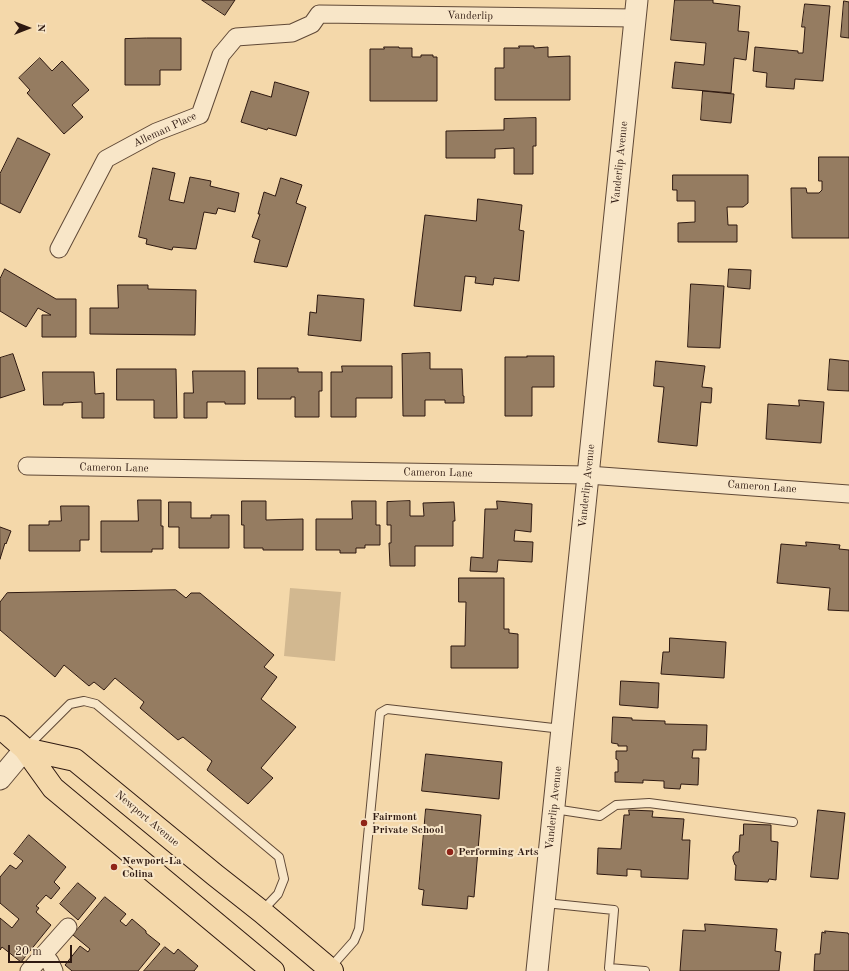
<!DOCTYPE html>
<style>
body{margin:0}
#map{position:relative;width:849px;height:971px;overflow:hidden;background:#f4d8aa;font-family:"Old Standard TT",serif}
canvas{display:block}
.north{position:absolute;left:8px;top:8px;width:40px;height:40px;-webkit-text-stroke:3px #f8e6c8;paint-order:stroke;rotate:90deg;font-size:11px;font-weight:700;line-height:16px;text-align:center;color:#2e1911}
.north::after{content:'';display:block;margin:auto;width:14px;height:18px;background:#2e1911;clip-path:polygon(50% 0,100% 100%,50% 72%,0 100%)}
.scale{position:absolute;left:8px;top:945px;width:64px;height:18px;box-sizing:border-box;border:2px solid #2e1911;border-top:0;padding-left:5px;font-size:12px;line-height:14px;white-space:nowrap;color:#2e1911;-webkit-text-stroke:3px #f8e6c8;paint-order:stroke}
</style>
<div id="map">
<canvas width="849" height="971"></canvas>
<div class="north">N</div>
<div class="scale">20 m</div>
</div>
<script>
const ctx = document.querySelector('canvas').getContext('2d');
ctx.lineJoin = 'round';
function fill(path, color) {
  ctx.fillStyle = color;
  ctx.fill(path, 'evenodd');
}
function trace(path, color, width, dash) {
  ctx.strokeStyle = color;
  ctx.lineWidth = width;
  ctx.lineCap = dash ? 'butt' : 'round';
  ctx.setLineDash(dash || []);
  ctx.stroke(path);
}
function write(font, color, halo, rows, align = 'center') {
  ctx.font = font + ' "Old Standard TT",serif';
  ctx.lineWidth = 4;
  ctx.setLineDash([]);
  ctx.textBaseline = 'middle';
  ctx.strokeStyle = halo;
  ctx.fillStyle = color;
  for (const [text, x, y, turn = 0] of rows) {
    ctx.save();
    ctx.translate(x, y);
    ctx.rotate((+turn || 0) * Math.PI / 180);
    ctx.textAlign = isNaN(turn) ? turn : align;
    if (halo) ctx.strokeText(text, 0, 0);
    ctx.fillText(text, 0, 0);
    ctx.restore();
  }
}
fill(new Path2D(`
 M290,588L341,592L335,661L284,656Z`), '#d2b890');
const building = new Path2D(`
 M202,0H235L225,15Z
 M675,0H713V3L740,6L738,31L749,32L746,60L734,58L731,93L672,88L675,62L704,65L706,43L671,40Z
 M844,1L849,2V38L841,37Z
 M805,4L830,6L823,81L795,79L794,89L766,87L767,73L753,71L755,47L798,51V53H803L805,27H802Z
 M147,38H181V70H160V85H125V39Z
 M519,46H534V48L548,47V57L570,56V100H495V68H504V48H519Z
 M384,47H399V48H412V57H421V55H433V57H437V101H370V49H384Z
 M40,58L52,71L62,61L89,90L72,105L83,117L64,134L27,93L30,90L19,78Z
 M275,82L309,92L296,136L268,128L267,130L241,122L251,91L271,97Z
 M703,91L734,94L731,123L701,120Z
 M536,118V146H533V174H514V148L495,149V158H446V131L504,130V119Z
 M18,138L50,154L20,213L0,203V174Z
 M819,157H849V238H792L791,188H806L807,193H819L822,190V181H819Z
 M153,168L175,173L169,200L184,203L190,177L211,181L210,186L239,193L235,212L218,208L216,214L204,212L196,249L173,247L172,250L146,244L147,239L139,237Z
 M673,175H748V203L743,207H727L728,225H737V242H678V223L695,222V201H677V190H673Z
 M281,178L302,185L296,203L306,207L287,267L254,262L260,240L252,237L260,214H258L264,192L275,196Z
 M478,199L522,205L519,230L524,231L519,281L494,278L493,285L475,283L476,277L465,276L461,311L414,306L425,215L476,221Z
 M5,269L56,299H76V337H42V315H51L38,308L26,327L0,311V279Z
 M729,269L751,270L750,289L728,287Z
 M691,284L724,286L720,348L688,347Z
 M118,285H148V289L196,290L195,335L90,334V308H118Z
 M318,295L364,299L361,341L308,335L310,312L316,313Z
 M430,353V369H462L463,396H464V403H445V400H425V416H403L402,354Z
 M13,354L25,390L0,398V358Z
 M527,356H554V387H532V416H505V357H527Z
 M830,359L849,361V391L828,390Z
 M656,361L705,366L702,387L712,388L711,403L701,402L697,446L658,442L664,387L654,386Z
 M342,366H392V398H356V417H331V372H342Z
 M258,368H298V372H322V391H319V417H295V397H291V399H258Z
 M117,369H176L177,418H154V400H117Z
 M193,371H245V404H225V402H207V418H184V393H193Z
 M43,372H94L95,394L104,393V418H82V402L63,403V405H44Z
 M799,400L824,402L821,443L766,439L768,404L799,406Z
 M138,500H161V526H163V549H152V552H101V521H138Z
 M242,501H266V520L303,519V550H263V548H244V525H242Z
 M352,501H376V525H380V545H365V548H356V553H340V550H316V519H352Z
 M410,501V516H424L423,503L454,502L455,521H453V546H415V566H390L389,543H391V525H387V502Z
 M497,501L532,504L531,532L515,530L514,541L533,542L532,562L498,560L497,572L470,571L471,557L483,558L485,509H497Z
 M169,502H191V518H211V515H229V548H179V527H169Z
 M61,506H89V540H80V551H29V525H49V521H61Z
 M0,527L11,531L6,544L5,543L0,559Z
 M806,542L840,545L839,549L849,550V611L828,610L830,588L777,583L781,544L806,546Z
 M459,578H504V629H509V633L518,634V668H451V646H465L466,602H459Z
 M176,590L186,598L191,593H200L274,655L264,667L277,677L261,699L296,727L261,768L273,778L248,804L207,770L212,761L183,737L178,740L140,708L144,702L115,678L104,690L94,682L89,686L64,665L55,677L0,630V602L7,593Z
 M670,638L726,642L724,678L661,674L663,652H669Z
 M621,681L659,683L658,708L620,705Z
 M613,717L632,718V720L665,721V724L707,725L706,750H693L692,758H699L698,785L681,784L680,789L664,788V781L643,780V783L615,782V772H618V760L616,759V751H627V746H618V744L612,743Z
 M426,754L502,762L499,799L422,791Z
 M426,809L481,815L474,897L468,896L467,909L422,905L424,890L419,889Z
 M629,810L653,811L652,817L684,819L682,840H690L688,879L641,877V870L627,869V876L597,874L598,848L621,849L624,815H629Z
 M818,810L845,813L838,879L811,877Z
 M744,824L771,825V841L778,842L776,880L769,879L768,882L735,880L736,865H735L733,859V856L736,852H739L740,835H743Z
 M29,835L66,867L54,882L60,888L51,899L46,895L36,906L39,908L36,912L51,925L21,962L2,947L0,950V918L12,928L19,919L0,903V877L10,865L16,869L23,861L14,854Z
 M78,883L96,898L78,920L60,904Z
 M105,897L126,914L120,921L126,926L132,919L146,931V933L160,944L138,971H72L65,965L80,946L88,952L90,949L73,935Z
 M705,924L777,929L775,951L781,952L779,971H680L683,930L705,931Z
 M825,931L848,933V934H849V971H814L815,954H820L822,932L825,933Z
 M165,947L174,954L178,949L198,966L194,971H144Z`);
fill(building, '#957c61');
trace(building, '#2e1911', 1);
const service = new Path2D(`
 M27,747L70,704L84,701L96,704L279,857L284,879L278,894L262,911
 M554,809L600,816L616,805L649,803L793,822
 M545,903L614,910L609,968L645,971
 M330,968L354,941L359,929L380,713L387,709L562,729`);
const minor = new Path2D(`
 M319,14L635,18
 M59,249L106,159L156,132L200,115L221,55L236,37L292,33L312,24L319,14
 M27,466L588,475L849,494
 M44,954L50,962L54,971
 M29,971L68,927`);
const tertiary = new Path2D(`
 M0,779L25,749
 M537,971L637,0`);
const primary = new Path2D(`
 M0,727L25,749L53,788L273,971
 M25,749L75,760L215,875L262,912L332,971`);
trace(service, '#604937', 10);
trace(minor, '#604937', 19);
trace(tertiary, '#604937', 23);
trace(primary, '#2e1911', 24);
trace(service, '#f8e6c8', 8);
trace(minor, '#f8e6c8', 17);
trace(tertiary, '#f8e6c8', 21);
trace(primary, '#f4d8aa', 22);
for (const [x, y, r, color] of [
 [364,823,4,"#8f2418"],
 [450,852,4,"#8f2418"],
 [114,867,4,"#8f2418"]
]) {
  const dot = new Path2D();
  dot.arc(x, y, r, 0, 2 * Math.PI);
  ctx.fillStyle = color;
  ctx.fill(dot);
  trace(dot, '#f8e6c8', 1.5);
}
write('11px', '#2e1911', '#f8e6c8', [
 ["Vanderlip",470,16,1],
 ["Alleman Place",165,130,-25],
 ["Vanderlip Avenue",620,163,-84],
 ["Cameron Lane",114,468,1],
 ["Cameron Lane",438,473,1],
 ["Vanderlip Avenue",587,486,-84],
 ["Cameron Lane",762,487,4],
 ["Vanderlip Avenue",554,808,-84],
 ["Newport Avenue",147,819,40]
]);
write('bold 11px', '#2e1911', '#f8e6c8', [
 ["Fairmont",372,817],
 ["Private School",372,830],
 ["Performing Arts",458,852],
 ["Newport-La",122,861],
 ["Colina",122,874]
], 'left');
</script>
